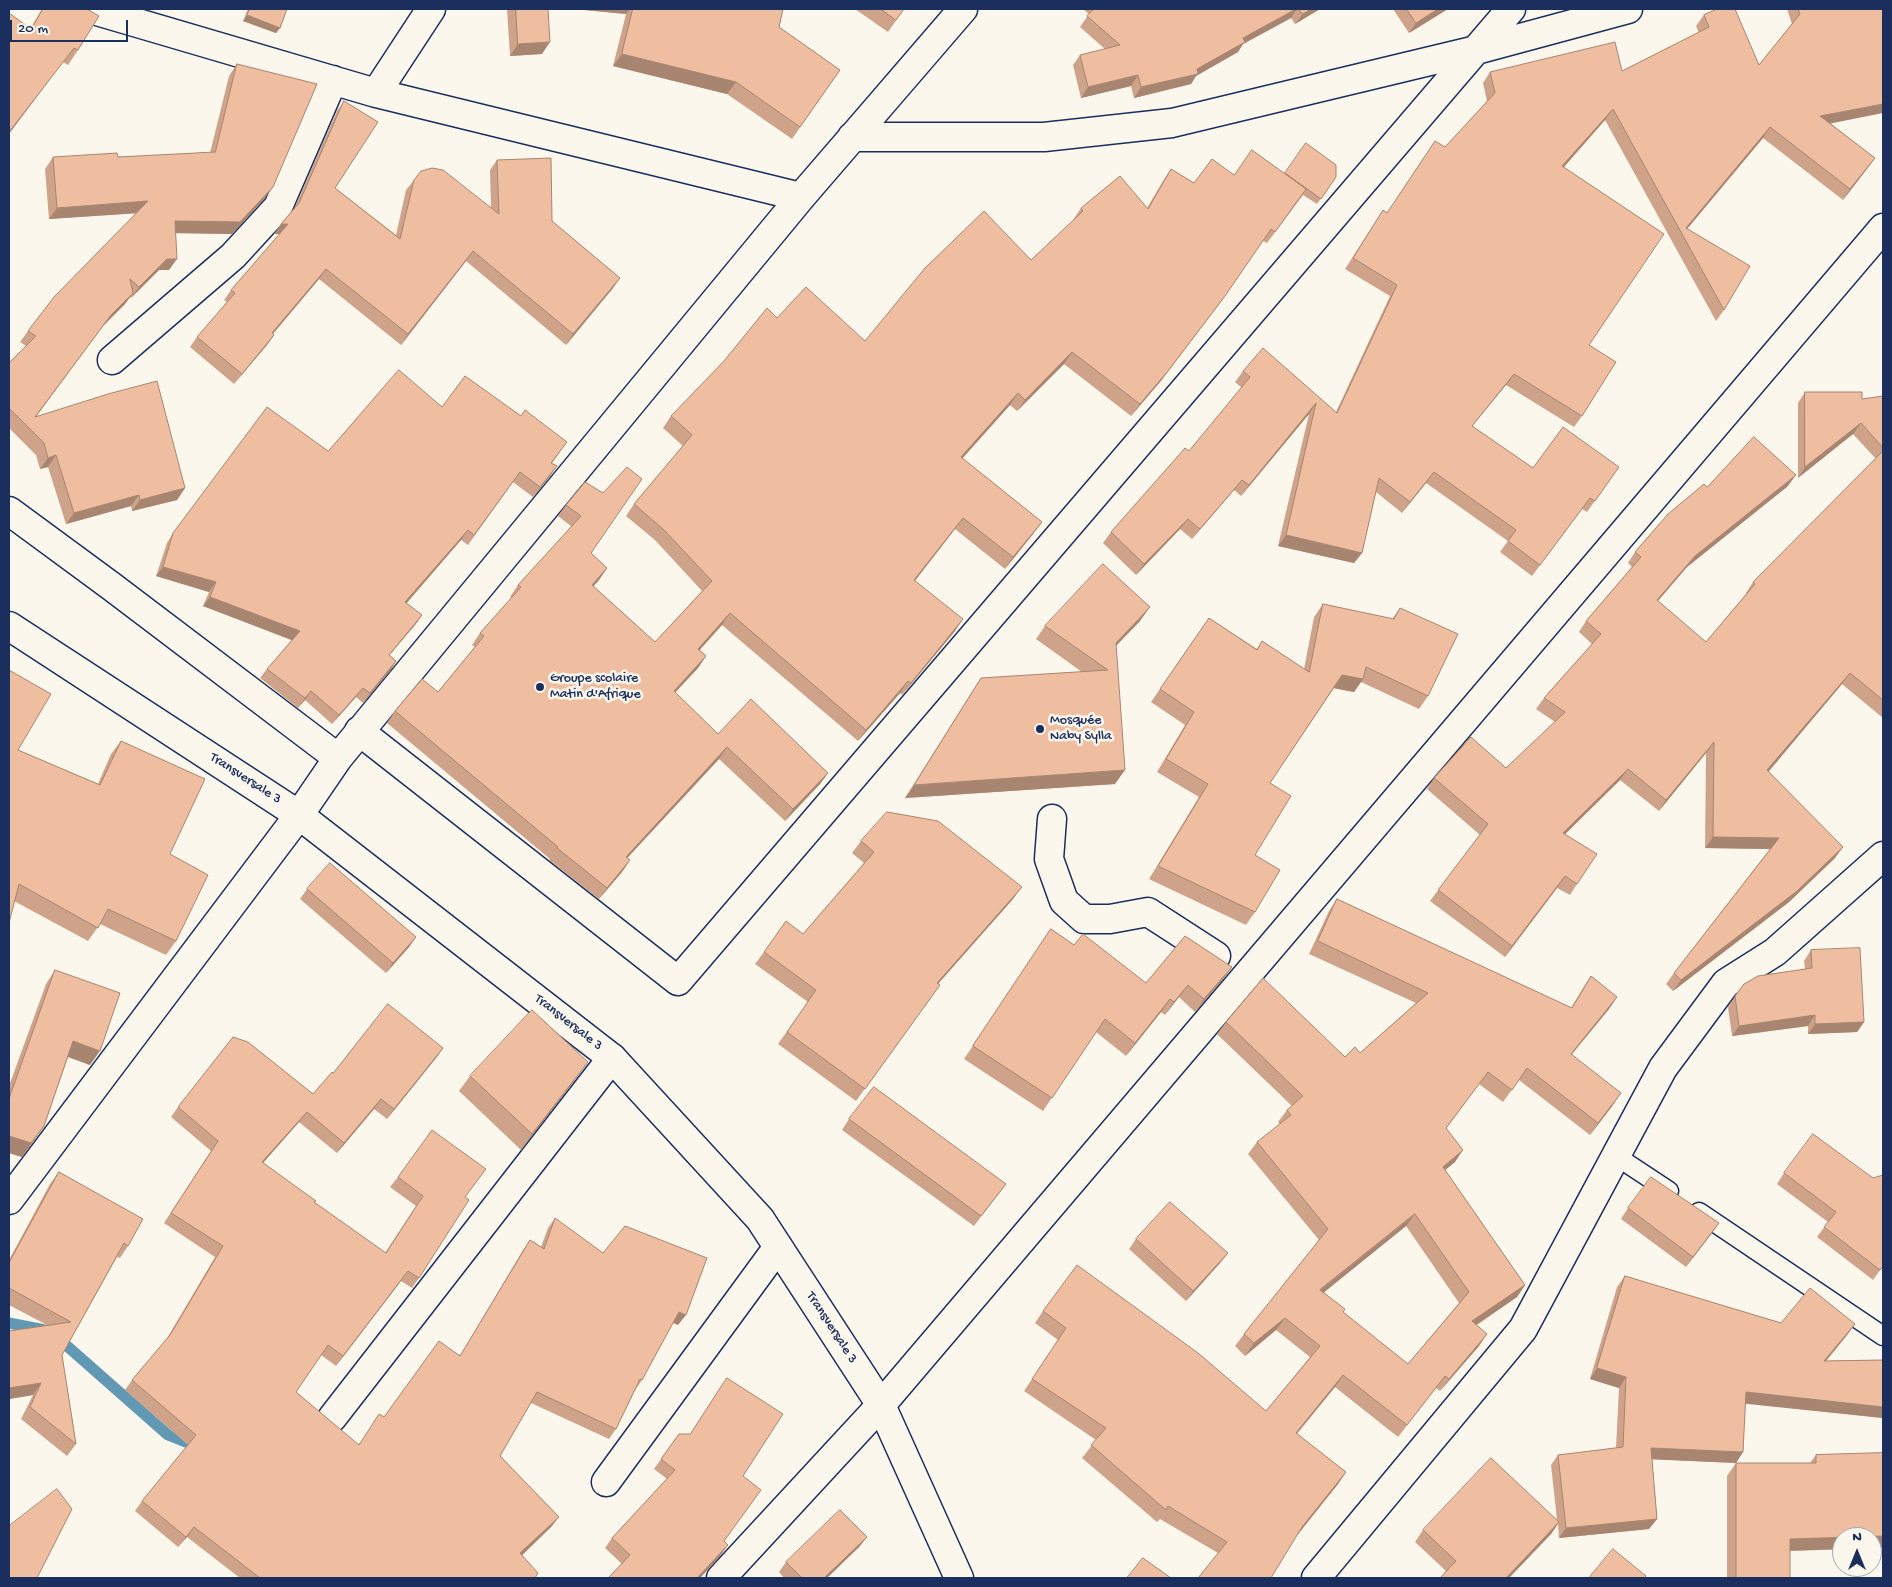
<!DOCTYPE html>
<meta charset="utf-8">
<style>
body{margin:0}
#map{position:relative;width:1892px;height:1587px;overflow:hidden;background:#fbf7ec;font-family:"Gochi Hand",sans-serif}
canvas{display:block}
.frame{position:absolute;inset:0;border:10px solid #1b2f5e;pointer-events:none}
.north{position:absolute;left:1832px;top:1527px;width:50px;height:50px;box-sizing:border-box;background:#fbf7ec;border:1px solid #a1a7b3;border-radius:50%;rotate:0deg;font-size:14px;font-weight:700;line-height:20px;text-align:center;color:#1b2f5e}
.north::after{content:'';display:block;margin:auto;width:18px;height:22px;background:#1b2f5e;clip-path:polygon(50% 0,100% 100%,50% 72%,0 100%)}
.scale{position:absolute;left:10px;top:20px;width:118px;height:22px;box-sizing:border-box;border:2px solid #1b2f5e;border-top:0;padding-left:6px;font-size:15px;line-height:18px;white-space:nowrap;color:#1b2f5e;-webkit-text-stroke:4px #fbf7ec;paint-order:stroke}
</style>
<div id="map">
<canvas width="1892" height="1587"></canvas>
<div class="frame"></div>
<div class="north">N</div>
<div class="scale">20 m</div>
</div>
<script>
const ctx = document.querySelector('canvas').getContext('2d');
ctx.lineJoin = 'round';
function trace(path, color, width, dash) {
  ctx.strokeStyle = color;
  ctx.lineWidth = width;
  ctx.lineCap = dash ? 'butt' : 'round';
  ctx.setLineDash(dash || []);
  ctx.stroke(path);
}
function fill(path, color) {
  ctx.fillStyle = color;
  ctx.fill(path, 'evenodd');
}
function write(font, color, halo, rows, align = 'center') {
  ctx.font = font + ' "Gochi Hand",sans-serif';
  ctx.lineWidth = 5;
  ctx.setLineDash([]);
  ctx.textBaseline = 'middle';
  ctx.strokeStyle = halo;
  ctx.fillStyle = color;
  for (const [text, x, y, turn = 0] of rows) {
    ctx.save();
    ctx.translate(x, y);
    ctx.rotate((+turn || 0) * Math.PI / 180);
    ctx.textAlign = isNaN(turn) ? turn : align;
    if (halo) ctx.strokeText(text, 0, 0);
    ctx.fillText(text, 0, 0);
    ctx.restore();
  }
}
trace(new Path2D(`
 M9,1323L50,1331L168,1435L198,1447`), '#6198b4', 11);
const lane = new Path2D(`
 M1616,1156L1669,1191
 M1699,1212L1883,1336`);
const street = new Path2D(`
 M90,9L376,93L801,197
 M376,93L431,9
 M852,137H1044L1172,123L1476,50L1628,9
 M112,360L233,256L278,207L333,80
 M9,511L111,586L338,758
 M359,731L678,981L1511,9
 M1052,819L1049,859L1064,901L1084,919H1110L1148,912L1216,956
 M9,1200L299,815L338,758L801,197L963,9
 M332,1418L612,1058
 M606,1482L778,1247
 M721,1578L881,1405L1883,228
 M1316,1578L1523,1329L1663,1068L1726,983L1775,952L1883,856`);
const secondary = new Path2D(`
 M9,626L299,815L612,1058L760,1219L881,1405L959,1578`);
trace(lane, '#1b2f5e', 21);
trace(street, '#1b2f5e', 31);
trace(secondary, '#1b2f5e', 31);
trace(lane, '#fbf7ec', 18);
trace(street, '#fbf7ec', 28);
trace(secondary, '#fbf7ec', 28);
fill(new Path2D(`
 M42,9H87L78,50L68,65L63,62L30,29Z
 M248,9H287L280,28L276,33L243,21Z
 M507,9H548L542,54L510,56Z
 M574,9H783L779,27L840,70L792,139L727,94L613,66L626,14Z
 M855,9H904L888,32Z
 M1083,9H1320L1295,24L1291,18L1243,44L1238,52L1196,76L1191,84L1134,98L1131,86L1081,98L1073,65L1080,55L1105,49L1080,27L1089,14Z
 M1393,9H1448L1409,33Z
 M1787,9H1883L1830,123L1875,158L1843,200L1763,138L1687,229L1724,310L1716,321L1605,120L1564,167L1589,345L1582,416L1574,427L1506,385L1472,426L1533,468L1619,467L1587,512L1582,509L1532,576L1500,552L1508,541L1426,483L1402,513L1376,492L1362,553L1354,563L1278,546L1309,414L1241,496L1234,490L1192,539L1180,529L1136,575L1103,543L1111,532L1189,451L1242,388L1235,382L1243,371L1336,412L1390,296L1345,269L1383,210L1387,213L1487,101L1483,83L1490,72L1622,71L1699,33L1696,26L1704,15L1759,65L1792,24Z
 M237,64L265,198L232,234L176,233L169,270H159L131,298L130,297L125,304L103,326L36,417L185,488L177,500L132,511L131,506L66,524L48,467L40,469L36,455L9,428V363L26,346L20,342L28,331L137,213L49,219L45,169L53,157H118L210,153L229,76Z
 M344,101L335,188L396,235L406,190L414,180L491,208L490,170L497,160L552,221L620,278L613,288L566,345L466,261L401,345L319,279L273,334L274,335L267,345L234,384L190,347L197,337L227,302L224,300L231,290L280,234H274L281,224L294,209L337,111Z
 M1171,169L1194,183L1234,175L1285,173L1336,177L1317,204L1303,195L1267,243L1263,241L1216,308L1160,382L1131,416L1064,364L1017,411L1010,405L962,458L1042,522L1033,534L1005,569L955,529L915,581L955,631L902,695L900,693L858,741L722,625L700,650L706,656L698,668L675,693L718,734L828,773L820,784L785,821L719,759L627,858L630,860L622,872L599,899L549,860L550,859L387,723L395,711L438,692L475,647L472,645L480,633L512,598L510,597L518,585L572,527L558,516L566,505L585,482L591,553L607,568L599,580L593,586L655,642L702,591L655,540L626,516L634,504L683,446L663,428L671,416L777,318L865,341L1031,260L1073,221V220L1081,208H1147L1163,181Z
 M1805,392L1862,399L1883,396V718L1842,684L1768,771L1835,858L1789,902L1673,991L1666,984L1674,973L1770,849L1705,848L1706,753L1659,811L1620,780L1565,834L1577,884L1570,895L1557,888L1505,957L1430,901L1480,835L1427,789L1434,778L1506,768L1555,722L1536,709L1544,698L1592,644L1579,632L1586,621L1632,567L1628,563L1635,552L1707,487L1788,486L1687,567L1658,601L1706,642L1746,594V593L1753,582L1876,459L1853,434L1798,478V403Z
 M442,407L560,452L552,463L557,466L550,476L533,497L513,482L468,545L461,540L406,603L422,615L415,625L389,655L396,661L390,671L363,703L356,697L332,724L305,700L298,708L260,678L267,669L292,640L203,606L209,592L156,576L167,543L173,533L328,451Z
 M1323,604L1392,619L1400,608L1428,696L1419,709L1361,682L1354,692L1334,688L1270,783L1255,855V912L1246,925L1149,879L1199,797L1157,772L1185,725L1151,702L1209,618L1257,649L1262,641L1304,669L1314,617Z
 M1140,621L1116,646L1115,784L905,798L972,692L981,678L1082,672L1036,639L1045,626Z
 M121,741L170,854L176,941L166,955L100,924L88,941L14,901L18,750L98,784L111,754Z
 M861,841L1013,899L938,984L940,985L856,1101L778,1044L808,1002L755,964L764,952L803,934L864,863L852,853Z
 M307,889L416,937L409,947L386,973L300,899Z
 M1337,899L1571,1008L1583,988L1591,976L1617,997L1609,1009L1572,1054L1613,1105L1590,1135L1519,1080L1503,1102L1479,1084L1446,1129L1455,1162L1445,1170L1525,1285L1517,1297L1477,1325L1479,1346L1440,1391L1436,1388L1398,1437L1335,1387L1297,1434L1346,1472L1338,1484L1299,1533L1218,1553L1160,1519L1157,1522L1082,1458L1096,1440L1024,1391L1058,1340L1035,1323L1043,1311L1266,1411L1310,1357L1276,1330L1245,1356L1235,1346L1244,1334L1319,1240L1248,1154L1257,1142L1280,1124L1278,1122L1287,1110L1292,1106L1217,1034L1226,1022L1345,1057L1360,1053L1416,1003L1309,954L1329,911ZM1406,1226L1459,1303L1408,1364L1343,1312L1324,1292Z
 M1051,929L1074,945L1146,983L1232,967L1223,979L1195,1012L1179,997L1165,1015L1161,1012L1126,1056L1096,1032L1043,1111L964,1059Z
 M1811,950L1864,1022L1857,1032L1808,1034V1026L1732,1036L1728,1007L1744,984L1805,969L1804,961Z
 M55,970L90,1065L68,1057L44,1126L22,1157L9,1153V1086L46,984Z
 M443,1048L436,1058L387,1119L374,1109L337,1153L299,1122L263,1163L314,1202L385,1253L416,1206L390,1187L398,1177L465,1197L419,1278L412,1288L401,1281L336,1366L321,1355L296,1392L358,1445L384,1417L460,1356L523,1250L530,1240L541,1247L548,1228L555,1218L678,1325L673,1323L642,1380L635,1390L616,1429L609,1439L531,1403L500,1456L559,1517L551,1527L522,1555L535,1578H240L187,1537L178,1547L135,1511L142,1501L188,1445L125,1390L132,1380L166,1340L215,1257L164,1223L211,1151L171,1117L178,1107L313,1094L333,1073Z
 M470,1076L577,1077L521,1150L459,1091Z
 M849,1119L1006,1184L974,1226L842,1130Z
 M59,1172L128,1246L120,1258L117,1257L62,1355L76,1444L67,1456L21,1419L33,1395L9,1399V1331L47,1325L9,1305V1260L50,1184Z
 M1784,1173L1873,1178L1883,1266L1873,1280L1817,1237L1828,1222L1777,1184Z
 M1628,1208L1712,1233L1686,1267L1621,1219Z
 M1136,1239L1228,1253L1220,1263L1186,1301L1129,1249Z
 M1625,1276L1781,1323L1855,1324L1847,1335L1826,1361L1883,1360V1418L1745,1403L1743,1452L1736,1463L1652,1459L1657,1519L1649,1529L1559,1538L1558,1524L1551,1534L1509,1578H1440L1446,1571L1415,1542L1423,1530L1557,1520L1551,1465L1558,1455L1616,1448L1619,1388L1590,1379L1617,1287Z
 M679,1434L743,1476L721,1555L700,1578H608L622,1564L605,1548L612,1538L667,1479L654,1469Z
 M1883,1453V1548L1790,1551V1578H1727V1476L1736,1463H1810L1816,1455Z
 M867,1537L859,1547L827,1578H784L779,1572L786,1562Z`), '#cea38a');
fill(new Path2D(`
 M574,9H630L626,14Z
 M1296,9H1297L1291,18L1243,44L1238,52L1196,76L1191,84L1134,98L1141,87L1197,69L1243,38Z
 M1311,9H1320L1295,24L1303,14Z
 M1438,9H1448L1409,33L1416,23Z
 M247,15L280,28L276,33L243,21Z
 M550,42L542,54L510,56L518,44Z
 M74,48L63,62L9,134V132Z
 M622,54L736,82L727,94L613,66Z
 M1138,75L1131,86L1081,98L1088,87Z
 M1883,104V113L1813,127L1820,116Z
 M1613,109L1605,120L1555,177L1562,166Z
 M1770,127L1763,138L1682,235L1686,228Z
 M1875,158L1867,169L1843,200L1850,189Z
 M273,187L265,198L232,234L167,233L175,221Z
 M148,201L140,213L49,219L57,208Z
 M281,224H288L281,234H274Z
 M473,251L466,261L401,345L408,334Z
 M167,259H177L169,270H159L131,298L139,287Z
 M326,269L319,279L265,343L272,333Z
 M620,278L613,288L566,345L573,334Z
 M133,293L125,304L103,326L27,428L111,315Z
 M1225,296L1160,382L1131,416L1140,404Z
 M274,335L267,345L234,384L242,374Z
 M1072,352L1064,364L1017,411L1025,400Z
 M1514,374L1506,385L1464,436L1472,426Z
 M1018,393L1010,405L953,469L961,457Z
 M1316,403L1309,414L1241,496L1249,485Z
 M1861,423L1853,434L1798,478L1805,467Z
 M56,455L48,467L40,469L48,458Z
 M557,466L550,476L533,497L540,487Z
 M1434,472L1426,483L1402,513L1410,502Z
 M1796,475L1788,486L1687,567L1649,611L1657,600L1695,556Z
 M1242,480L1234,490L1192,539L1200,529Z
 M185,488L177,500L132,511L140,500Z
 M139,495L131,506L66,524L74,513Z
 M963,518L955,529L906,592L914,580Z
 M1188,519L1180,529L1136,575L1144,564Z
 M1042,522L1033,534L1005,569L1013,557Z
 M468,530L461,540L399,612L405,602Z
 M1286,535L1362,553L1354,563L1278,546Z
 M163,567L216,582L209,592L156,576Z
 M607,568L599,580L584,597L592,585Z
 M210,597L300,631L294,641L203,606Z
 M1150,607L1140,621L1106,656L1116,643Z
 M730,613L722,625L690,660L698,649Z
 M422,615L415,625L382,664L389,655Z
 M963,619L955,631L902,695L911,683Z
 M706,656L698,668L665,703L674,691Z
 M396,661L390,671L363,703L370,693Z
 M1850,673L1842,684L1760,782L1767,770Z
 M1342,675L1363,679L1354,692L1333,688Z
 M908,681L900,693L858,741L866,730Z
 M363,688L356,697L332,724L339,715Z
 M311,691L305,700L298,708L305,698Z
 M1714,742L1706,753L1659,811L1666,800Z
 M727,747L719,759L618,868L626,857Z
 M1628,769L1620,780L1555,844L1563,833Z
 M1125,770L1115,784L905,798L914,785Z
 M828,773L820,784L785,821L793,809Z
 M1713,837L1779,838L1771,849L1705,848Z
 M1843,847L1835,858L1789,902L1673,991L1681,980Z
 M630,860L622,872L599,899L607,888Z
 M1565,876L1557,888L1505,957L1512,946Z
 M1022,887L1013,899L928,995L937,983Z
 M416,937L409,947L386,973L393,963Z
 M1232,967L1223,979L1195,1012L1204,999Z
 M1188,985L1179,997L1165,1015L1174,1002Z
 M1617,997L1609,1009L1562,1066L1571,1054Z
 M1170,999L1161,1012L1126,1056L1135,1043Z
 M1815,1015L1808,1026L1732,1036L1739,1026Z
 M1864,1022L1857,1032L1808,1034L1815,1024Z
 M73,1041L100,1051L90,1065L63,1055Z
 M443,1048L436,1058L387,1119L394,1109Z
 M588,1062L577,1077L521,1150L532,1134Z
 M1621,1093L1613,1105L1590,1135L1598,1123Z
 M381,1099L374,1109L337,1153L344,1143Z
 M307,1112L299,1122L255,1172L262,1162Z
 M44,1126L22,1157L9,1153V1136Z
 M1463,1150L1455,1162L1434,1179L1443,1167Z
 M1415,1214L1406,1226L1312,1302L1320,1290Z
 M1719,1223L1712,1233L1686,1267L1693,1257Z
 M1228,1253L1220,1263L1186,1301L1193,1291Z
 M408,1271L401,1281L336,1366L343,1356Z
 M1525,1285L1517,1297L1464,1333L1472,1321Z
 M679,1312L686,1315L678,1325L672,1322Z
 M1285,1318L1276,1330L1245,1356L1254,1343Z
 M1855,1324L1847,1335L1817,1372L1824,1361Z
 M1487,1334L1479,1346L1440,1391L1449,1379Z
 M1597,1368L1626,1377L1619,1388L1590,1379Z
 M1343,1375L1335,1387L1287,1445L1296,1433Z
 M41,1383L33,1395L9,1399V1388Z
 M1746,1392L1883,1407V1418L1738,1403Z
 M1651,1448L1743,1452L1736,1463L1644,1459Z
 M1346,1472L1338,1484L1294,1539L1302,1527Z
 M559,1517L551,1527L513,1564L520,1553Z
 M1657,1519L1649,1529L1559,1538L1566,1528Z
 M1559,1522L1551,1534L1509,1578H1506Z
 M194,1527L187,1537L178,1547Z
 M1883,1536V1548L1872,1549V1537H1843Z
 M867,1537L859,1547L827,1578H824Z
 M1842,1537V1549L1781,1551L1790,1539Z
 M728,1545L721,1555L700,1578H697Z`), '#a78570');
const building = new Path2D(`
 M43,9H87L99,16L78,50L74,48L9,132V13L31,29Z
 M250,9H287L280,28L247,15Z
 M516,9H548L550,42L518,44Z
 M633,9H783L779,27L840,70L800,127L736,82L622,54Z
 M881,9H904L896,20Z
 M1094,9H1296L1243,38L1245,42L1197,69L1198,74L1141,87L1138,75L1088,87L1080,55L1120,45L1087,16Z
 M1299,9H1311L1303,14Z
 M1407,9H1438L1416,23Z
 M1718,9H1735L1759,65L1800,14L1798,9H1883V104L1820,116L1875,158L1850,189L1770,127L1686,228L1750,266L1724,310L1613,109L1562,166L1664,234L1589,345L1616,362L1582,416L1514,374L1472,426L1533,468L1563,427L1619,467L1595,501L1590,498L1540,565L1508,541L1516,530L1434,472L1410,502L1379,478L1362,553L1286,535L1316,403L1249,485L1242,480L1200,529L1188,519L1144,564L1111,532L1185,448L1189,451L1250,377L1243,371L1263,348L1337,413L1397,285L1353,258L1383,210L1387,213L1435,141L1445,147L1495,93L1490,72L1615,42L1622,71L1709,27L1704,15Z
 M237,64L317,84L273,187L240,222L175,221L177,259H167L139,287L130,279L133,293L111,315L35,417L108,394L157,381L185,488L140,500L139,495L74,513L56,455L48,458L44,443L9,408V363L36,336L28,331L54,297L148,201L57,208L53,157L117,153L118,157L215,152Z
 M344,101L378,122L335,188L400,239L414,180L421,171L432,168L443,170L499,214L497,160L551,158L552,221L620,278L573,334L473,251L408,334L326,269L272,333L274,335L242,374L197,337L235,293L231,290L288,224H281L299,203Z
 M1306,143L1336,165V177L1321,199L1285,173Z
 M1252,150L1306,189L1275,232L1271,229L1225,296L1168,371L1140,404L1072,352L1025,400L1018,393L961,457L1042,522L1013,557L963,518L914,580L963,619L911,683L908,681L866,730L730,613L698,649L706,656L674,691L718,734L751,699L828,773L793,809L727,747L626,857L630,860L607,888L557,848L558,847L395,711L422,679L438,692L484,636L480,633L521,587L518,585L581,516L566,505L585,482L603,493L627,467L642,479L591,553L607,568L592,585L655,642L712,581L663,529L634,504L692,435L671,416L724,361L767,308L777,318L806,287L865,341L925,268L984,211L1031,260L1083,211L1081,208L1120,176L1148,209L1171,169L1194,183L1212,159L1234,175Z
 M399,370L442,407L465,376L521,416L525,410L567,442L551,463L557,466L540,487L520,472L474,535L468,530L405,602L422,615L389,655L396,661L370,693L363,688L339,715L311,691L305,698L267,669L300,631L210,597L216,582L163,567L173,533L267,407L328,451Z
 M1805,392H1862V399L1883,396V448L1861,423L1805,467Z
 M1754,437L1796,475L1695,556L1657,600L1706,642L1755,584L1753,582L1883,451V700L1850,673L1767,770L1843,847L1797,891L1681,980L1674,973L1779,838L1713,837L1714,742L1666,800L1628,769L1563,833L1597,854L1577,884L1565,876L1512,946L1438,890L1488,824L1434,778L1471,737L1506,768L1565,712L1544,698L1601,634L1586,621L1641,557L1635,552L1668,514L1704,484L1707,487Z
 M1103,564L1150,607L1116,643L1125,770L914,785L981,678L1108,670L1045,626Z
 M1323,604L1394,619L1400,608L1458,634L1428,696L1366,667L1363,679L1342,675L1270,783L1291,796L1255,855L1280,870L1255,912L1158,866L1208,784L1166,759L1194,712L1160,689L1209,618L1257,650L1262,641L1309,672Z
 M9,670L51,694L18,750L100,785L121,741L205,779L170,854L208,875L176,941L108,909L98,928L19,884L9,923Z
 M887,812L938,821L1022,887L937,983L940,985L865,1089L787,1032L816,990L764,952L786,921L803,934L874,852L861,841Z
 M330,863L416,937L393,963L307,889Z
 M1337,899L1572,1008L1591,976L1617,997L1571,1054L1621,1093L1598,1123L1527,1068L1512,1090L1488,1072L1446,1128L1463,1150L1443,1167L1525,1285L1472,1321L1487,1334L1449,1379L1445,1376L1407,1425L1343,1375L1296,1433L1346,1472L1302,1527L1271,1578H1198L1227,1542L1168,1506L1166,1510L1091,1445L1106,1428L1032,1379L1066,1328L1043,1311L1077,1265L1198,1353L1266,1411L1320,1346L1285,1318L1254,1343L1244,1334L1328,1229L1257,1142L1291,1115L1287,1110L1303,1096L1226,1022L1263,978L1345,1057L1355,1047L1360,1053L1428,993L1318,941ZM1415,1214L1469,1292L1408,1364L1343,1312L1345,1309L1320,1290Z
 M1051,929L1074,945L1083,934L1146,983L1185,936L1232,967L1204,999L1188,985L1174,1002L1170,999L1135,1043L1105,1019L1052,1098L973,1046Z
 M1860,948L1864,1022L1815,1024V1015L1739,1026L1735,996L1744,984L1758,976L1812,968L1811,950Z
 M55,970L120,993L100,1051L73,1041L44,1126L31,1143L9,1136V1099Z
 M388,1004L443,1048L394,1109L381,1099L344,1143L307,1112L262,1162L316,1201L314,1202L386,1253L423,1196L398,1177L432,1130L486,1169L465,1197L469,1200L419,1278L408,1271L343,1356L328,1345L296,1392L359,1445L379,1414L384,1417L439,1341L460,1356L530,1240L544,1249L555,1218L603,1253L625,1226L707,1258L686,1315L679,1312L642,1380L640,1379L616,1429L537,1392L500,1456L559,1517L520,1553L538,1573L535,1578H260L194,1527L186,1537L142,1501L196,1435L132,1380L170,1335L223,1246L171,1213L218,1141L178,1107L233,1037L248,1042L313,1094L332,1072L333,1073Z
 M532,1010L588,1062L532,1134L470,1076Z
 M874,1087L1006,1184L981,1216L849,1119Z
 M1813,1134L1873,1178L1883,1175V1266L1880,1270L1824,1227L1836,1212L1784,1173Z
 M59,1172L143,1219L128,1246L124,1243L62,1355L76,1444L30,1407L41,1383L9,1388V1331L71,1322L9,1288V1263Z
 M1651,1177L1719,1223L1693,1257L1628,1208Z
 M1170,1202L1228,1253L1193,1291L1136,1239Z
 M1625,1276L1781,1323L1810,1288L1855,1324L1824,1361L1883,1360V1407L1746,1392L1743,1452L1651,1448L1657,1519L1566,1528L1558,1455L1623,1447L1626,1377L1597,1368Z
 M727,1378L783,1414L743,1476L761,1490L724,1541L728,1545L697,1578H608L630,1555L612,1538L675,1470L661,1459L679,1434H690Z
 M1883,1453V1536L1790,1539V1578H1736V1463H1816V1455Z
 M1491,1458L1559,1522L1506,1578H1440L1456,1561L1423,1530Z
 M57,1489L72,1509L37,1578H9V1526Z
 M840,1510L867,1537L824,1578H802L786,1562Z
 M1613,1549L1646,1576L1644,1578H1589Z
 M1143,1558L1171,1578H1127Z`);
fill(building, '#efbea0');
trace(building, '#a78570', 1);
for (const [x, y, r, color] of [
 [540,687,5,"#1b2f5e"],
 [1040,729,5,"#1b2f5e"]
]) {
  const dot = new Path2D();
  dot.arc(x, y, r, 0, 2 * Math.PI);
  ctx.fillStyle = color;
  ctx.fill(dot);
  trace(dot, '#fbf7ec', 2);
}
write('14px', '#1b2f5e', '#fbf7ec', [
 ["Groupe scolaire",550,679],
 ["Matin d'Afrique",550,695],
 ["Mosquée",1050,721],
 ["Naby Sylla",1050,737]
], 'left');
write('14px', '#1b2f5e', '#fbf7ec', [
 ["Transversale 3",245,779,33],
 ["Transversale 3",568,1023,38],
 ["Transversale 3",831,1328,57]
]);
</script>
